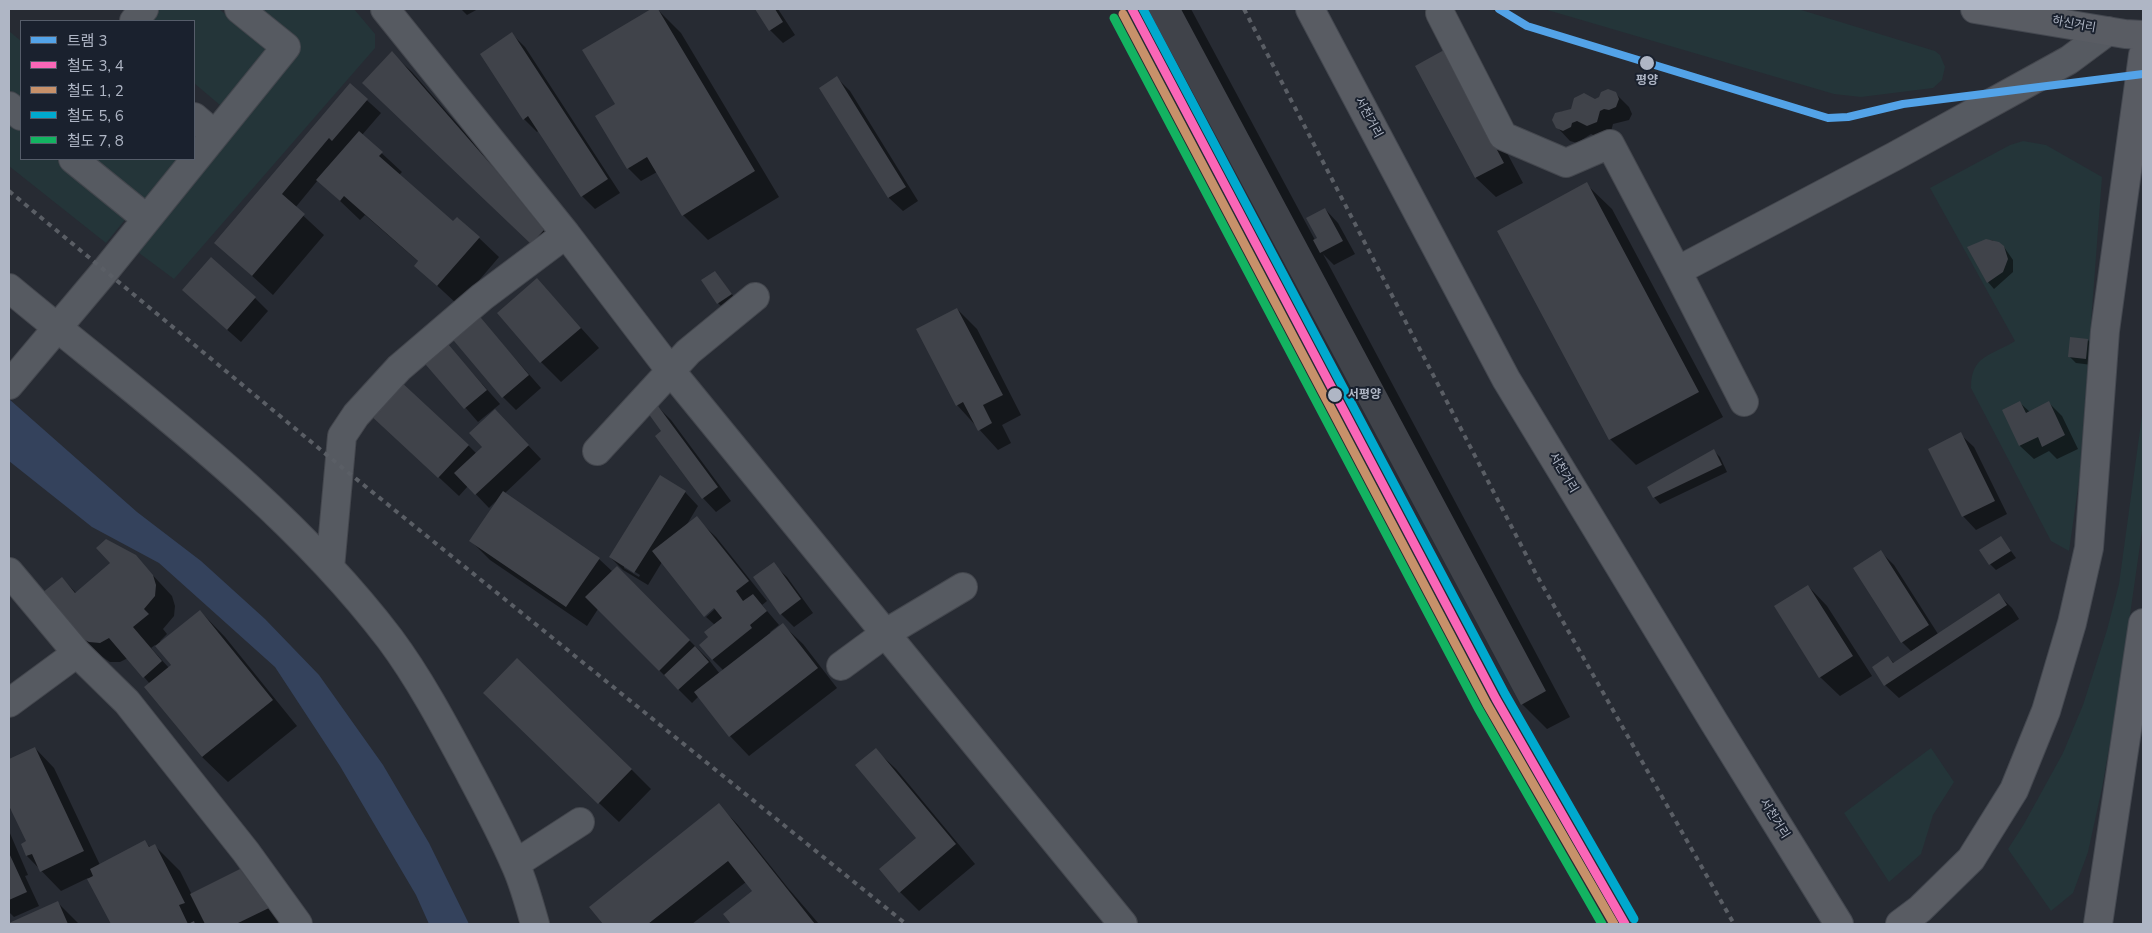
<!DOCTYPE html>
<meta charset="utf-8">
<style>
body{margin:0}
#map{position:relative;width:2152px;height:933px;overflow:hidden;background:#272b33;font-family:"Nunito Sans","Noto Sans KR",sans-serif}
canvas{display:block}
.frame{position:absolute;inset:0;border:10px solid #afb6c5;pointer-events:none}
.legend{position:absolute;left:20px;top:20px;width:175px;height:140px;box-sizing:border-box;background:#1a212e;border:1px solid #565d6a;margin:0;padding:6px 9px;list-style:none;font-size:15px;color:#afb6c5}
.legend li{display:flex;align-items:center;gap:10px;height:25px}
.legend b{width:25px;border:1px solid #565d6a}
</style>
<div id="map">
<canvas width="2152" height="933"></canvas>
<div class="frame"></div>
<ul class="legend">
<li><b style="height:6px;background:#53a3e8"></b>트램 3</li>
<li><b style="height:6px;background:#fa66b7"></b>철도 3, 4</li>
<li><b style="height:6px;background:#c7916a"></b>철도 1, 2</li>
<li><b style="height:6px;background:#00a9ce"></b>철도 5, 6</li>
<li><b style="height:6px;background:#13b361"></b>철도 7, 8</li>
</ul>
</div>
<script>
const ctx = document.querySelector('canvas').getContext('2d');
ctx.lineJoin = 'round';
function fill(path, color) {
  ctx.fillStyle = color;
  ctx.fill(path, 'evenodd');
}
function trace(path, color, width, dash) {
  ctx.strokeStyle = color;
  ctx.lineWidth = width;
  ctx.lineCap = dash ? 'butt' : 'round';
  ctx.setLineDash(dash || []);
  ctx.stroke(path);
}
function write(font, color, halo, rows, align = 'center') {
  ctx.font = font + ' "Nunito Sans","Noto Sans KR",sans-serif';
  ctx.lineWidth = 4;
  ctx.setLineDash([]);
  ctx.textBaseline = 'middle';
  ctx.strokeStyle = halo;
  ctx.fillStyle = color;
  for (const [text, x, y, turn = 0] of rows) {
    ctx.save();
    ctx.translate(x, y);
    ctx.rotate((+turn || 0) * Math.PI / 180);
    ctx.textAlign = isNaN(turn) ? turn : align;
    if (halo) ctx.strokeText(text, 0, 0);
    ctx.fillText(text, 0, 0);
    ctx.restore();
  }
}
fill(new Path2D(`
 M150,9H219L274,54L227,111L194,83V21H140Z
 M254,9H354L375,34V48L174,279L135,250L297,50Z
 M1544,9H1798L1935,51L1940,55L1945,67L1942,80L1933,88L1861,97L1834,94Z
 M9,31L21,41V100L9,90Z
 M9,121L21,131V159H56L128,216L106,243L9,166Z
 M2023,141L2046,145L2102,177L2079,481L2069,551L2051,541L1971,388C1971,355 1991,356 2015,341L1930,188L2010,145Z
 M92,159H187L148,206Z
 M2143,408V524L2119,692L2102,788L2088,852L2073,893L2051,911L2008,849L2024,824L2063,753L2083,705L2107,630L2119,584Z
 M1931,748L1954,782L1933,815L1921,854L1889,882L1844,813Z`), '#243539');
fill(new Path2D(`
 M9,399L137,512L201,561L265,619L319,675L383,765L429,843L469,924H429L416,895L340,766L275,667L159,563L92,527L9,461Z`), '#34425c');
fill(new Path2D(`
 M461,9H478L467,15Z
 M653,9H657L681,33L779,197L708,240L683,215L657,172L641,181L628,168L616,105L584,51Z
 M756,9H778L795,35L783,43L770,30Z
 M1150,9H1191L1315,240L1319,239L1325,209L1338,223L1355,254L1334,265L1323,254L1570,717L1547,729L1522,704Z
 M512,34L525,47L620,193L595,209L582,196L539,130L537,132L524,119Z
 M392,53L412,72L513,188L557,244L545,256Z
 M1417,66L1464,72L1523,183L1496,197L1476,178Z
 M837,78L850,91L918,201L903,211L889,198L820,88Z
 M350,85L381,113L362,135L402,172L399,175L454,223L458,218L499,257L458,305L416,266L419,262L365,215L360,220L318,180L295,208L324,235L273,295L216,243Z
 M1615,93L1629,107L1632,114L1629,120L1613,124L1610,135L1602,139L1591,134L1577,143L1570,141L1557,127L1556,114L1563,111L1567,113Z
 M1586,184L1612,209L1723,417L1636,465L1610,439Z
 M1986,240H1992L2004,247L2013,260V272L1994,289L1988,282L1969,247Z
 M715,272L737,301L724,309L718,303Z
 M537,279L599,348L561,382L541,362Z
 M255,298L268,311L241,342L197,303Z
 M957,309L977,329L1021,415L1002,425L1011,443L998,450L957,405Z
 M476,314L541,388L516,410L503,397Z
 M443,340L500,404L478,422L422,358Z
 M2088,340L2094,346L2092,365L2076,363L2069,356Z
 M2020,403L2030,412L2049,403L2062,416L2078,449L2057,459L2049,451L2034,459L2020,446L2004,411Z
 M658,407L671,420L731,501L716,512L703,498L663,431Z
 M508,424L541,459L504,494L599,559L613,572L617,568L709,660L720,674L724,671L712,659L710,638L715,625L706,617L716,608L662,562L648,585L623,570L610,557L661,477L685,492L698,506L686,526L696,518L716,537L767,601L762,605L779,625L770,632L771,634L783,625L803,644L837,688L749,756L730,736L699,696L692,703L598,609L587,626L490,560L471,541L496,501L489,508L468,486L459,496L390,432L468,445L477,454ZM624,565L640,575L639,577L624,568Z
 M1960,434L1974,447L2007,514L1976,530L1963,516Z
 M1714,451L1720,457L1727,472L1660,504L1654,497Z
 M2001,537L2016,558L1996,570L1990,564Z
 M1881,552L1894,565L1938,634L1999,595L2012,608L2019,619L1899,698L1885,685L1874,667L1888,657L1894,663L1912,652L1902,642Z
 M135,556L172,596L175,606L174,616L163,629L167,634L160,641L161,643L200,611L225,637L297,726L228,782L202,757L150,684L128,658L120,662H110L101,656L80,636L62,578L76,593ZM155,645L172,666L169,668L151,648Z
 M773,564L787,577L813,613L794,627L781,614Z
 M1808,586L1827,606L1872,676L1840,696L1820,677Z
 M35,748L54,768L100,865L145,842L151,848L155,846L180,871L192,895L239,871L253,884L281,921L275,924H112L88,878L61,891L27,856L22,844L28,842L13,812L9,808V761Z
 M876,750L896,769L975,864L919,911L900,892L917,838Z
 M544,751L631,769L651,789L619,822Z
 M719,805L738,825L788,888L819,924H733L725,914L754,891L746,882L692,924H605L591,907Z
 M9,831L28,875L25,876L39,906L14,917L9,912Z
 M58,903L79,924H10Z`), '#0007');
fill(new Path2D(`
 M651,9H658L755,171L682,216L647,157L627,169L595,116L615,104L582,50Z
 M755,9H775L783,22L769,31Z
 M1148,9H1181L1546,691L1521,705Z
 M512,32L608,179L581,197L528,116L523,120L480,54Z
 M1444,50L1504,163L1475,178L1415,66Z
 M392,51L494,168L544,230L531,244L362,83Z
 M837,76L906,187L888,198L819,88Z
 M350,83L368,99L332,141L329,138L282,194L305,214L252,276L214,243Z
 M1608,89L1616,92L1619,99L1616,107L1609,110L1604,109L1600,111L1597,122L1587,126L1577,121L1572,123L1571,127L1563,131L1556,128L1552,120L1555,113L1571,109L1574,98L1584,93L1595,99L1599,97L1601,92Z
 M359,131L383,152L379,156L453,221L457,217L480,237L437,286L414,266L418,261L344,196L340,201L316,180Z
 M1587,182L1699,392L1609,440L1497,231Z
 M1325,208L1343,241L1320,253L1313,240L1317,238L1306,218Z
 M1986,239L1999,242L2004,246L2008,259L2003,272L1987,283L1967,247Z
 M211,257L256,297L227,330L182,290Z
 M715,271L732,294L717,304L701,280Z
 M537,278L581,328L540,363L497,313Z
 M957,308L1003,395L983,405L992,423L978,431L963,402L956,406L916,329Z
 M476,312L529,375L502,398L449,335Z
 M2070,337L2088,339L2086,359L2068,357Z
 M443,338L487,390L464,409L420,358Z
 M399,380L469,445L438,478L368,413Z
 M2020,401L2026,413L2049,401L2065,435L2042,447L2038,437L2019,446L2002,410Z
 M658,406L718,487L702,499L655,436L661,431L648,413Z
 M495,409L529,445L475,495L454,473L482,447L469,433Z
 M1961,432L1995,501L1962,517L1928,449Z
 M1714,449L1722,465L1653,498L1647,487Z
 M660,475L686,491L634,573L609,557Z
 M503,491L600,558L566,607L469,541Z
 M697,516L749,581L736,591L743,601L753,594L767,611L750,625L752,628L712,660L699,645L708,637L704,632L722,618L714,608L704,617L652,551Z
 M2001,536L2011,551L1989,565L1979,550Z
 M106,539L136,555L153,575L156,585L155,596L144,609L149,614L133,627L162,661L143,678L109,638L100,643L89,642L79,637L42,593L62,577L75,593L110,563L96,548Z
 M1881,550L1929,625L1901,643L1853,568Z
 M774,562L801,599L780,615L753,577Z
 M617,566L690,640L659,671L585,597Z
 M1808,585L1853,656L1819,678L1774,606Z
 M1999,593L2007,605L1884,686L1872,667L1888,656L1893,663Z
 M200,610L273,700L202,757L144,687L171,665L155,646Z
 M783,623L818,668L729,737L694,692Z
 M695,646L709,662L678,690L664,675Z
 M517,658L632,769L598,804L483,693Z
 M35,747L84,851L40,872L32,854L26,856L21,844L26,841L9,806V759Z
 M876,748L956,844L899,893L879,869L916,838L855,765Z
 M719,803L815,924H731L723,914L752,891L728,861L648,924H603L589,907Z
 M145,840L149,847L155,844L185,903L179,905L188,924L194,921L195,924H111L87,879L93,876L90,869Z
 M9,853L27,892L9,900Z
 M240,869L269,908L236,924H205L190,894Z
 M58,901L68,924H9V923Z`), '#40434a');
const minor = new Path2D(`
 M1440,13L1503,136L1566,163L1610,144L1677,271
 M134,21L144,9
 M9,106L21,116
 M194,117L215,135
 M73,159L147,219
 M566,234L670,370L1123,924
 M9,288C141,398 285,501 390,639C419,678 443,723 466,766C483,798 501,831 515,864C524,883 529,904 535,924
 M9,385L105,271L286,47L239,9
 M1744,402L1677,271L1895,156L2069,60L2108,31
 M597,451L688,352L755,297
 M330,568L342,436L356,415L399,368L482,297L566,234L385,9
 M9,572L77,653L127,702L246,852L298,924
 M841,666L886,633L963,587
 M9,703L77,653
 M515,864L580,822`);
const major = new Path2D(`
 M1310,9L1506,379L1714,722L1839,924
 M1975,9L2125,34L2143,35
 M1900,924L1920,909L1971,859L2014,790L2046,711L2072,623L2089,548L2105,331L2143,55
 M2098,924L2143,623`);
trace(minor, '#44474e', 30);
trace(major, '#444850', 30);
trace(minor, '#565a61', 28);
trace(major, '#595c63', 28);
trace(new Path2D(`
 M1244,9L1536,574L1734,924
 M9,191L339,465L906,924`), '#5a5e65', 4, [5, 5]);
trace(new Path2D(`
 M1132,9L1496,699L1625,924`), '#fa66b7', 9);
trace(new Path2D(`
 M1123,14L1487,704L1614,924`), '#c7916a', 9);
trace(new Path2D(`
 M1143,9L1505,694L1634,919`), '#00a9ce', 9);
trace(new Path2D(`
 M1114,18L1478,708L1602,924`), '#13b361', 9);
trace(new Path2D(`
 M1499,9L1527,26L1828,118L1848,117L1903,104L2143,74`), '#53a3e8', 8);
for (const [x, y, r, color] of [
 [1647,63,8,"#afb6c5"],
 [1335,395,8,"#afb6c5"]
]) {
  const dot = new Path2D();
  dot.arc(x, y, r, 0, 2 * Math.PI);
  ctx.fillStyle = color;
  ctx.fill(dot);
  trace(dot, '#1a212e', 2);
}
write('12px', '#afb6c5', '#1a212e', [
 ["하신거리",2074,25,10],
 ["서천거리",1368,118,62],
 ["서천거리",1563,473,59],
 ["서천거리",1774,819,58]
]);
write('bold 12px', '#afb6c5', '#1a212e', [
 ["평양",1647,81],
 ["서평양",1348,395,"left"]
]);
</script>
